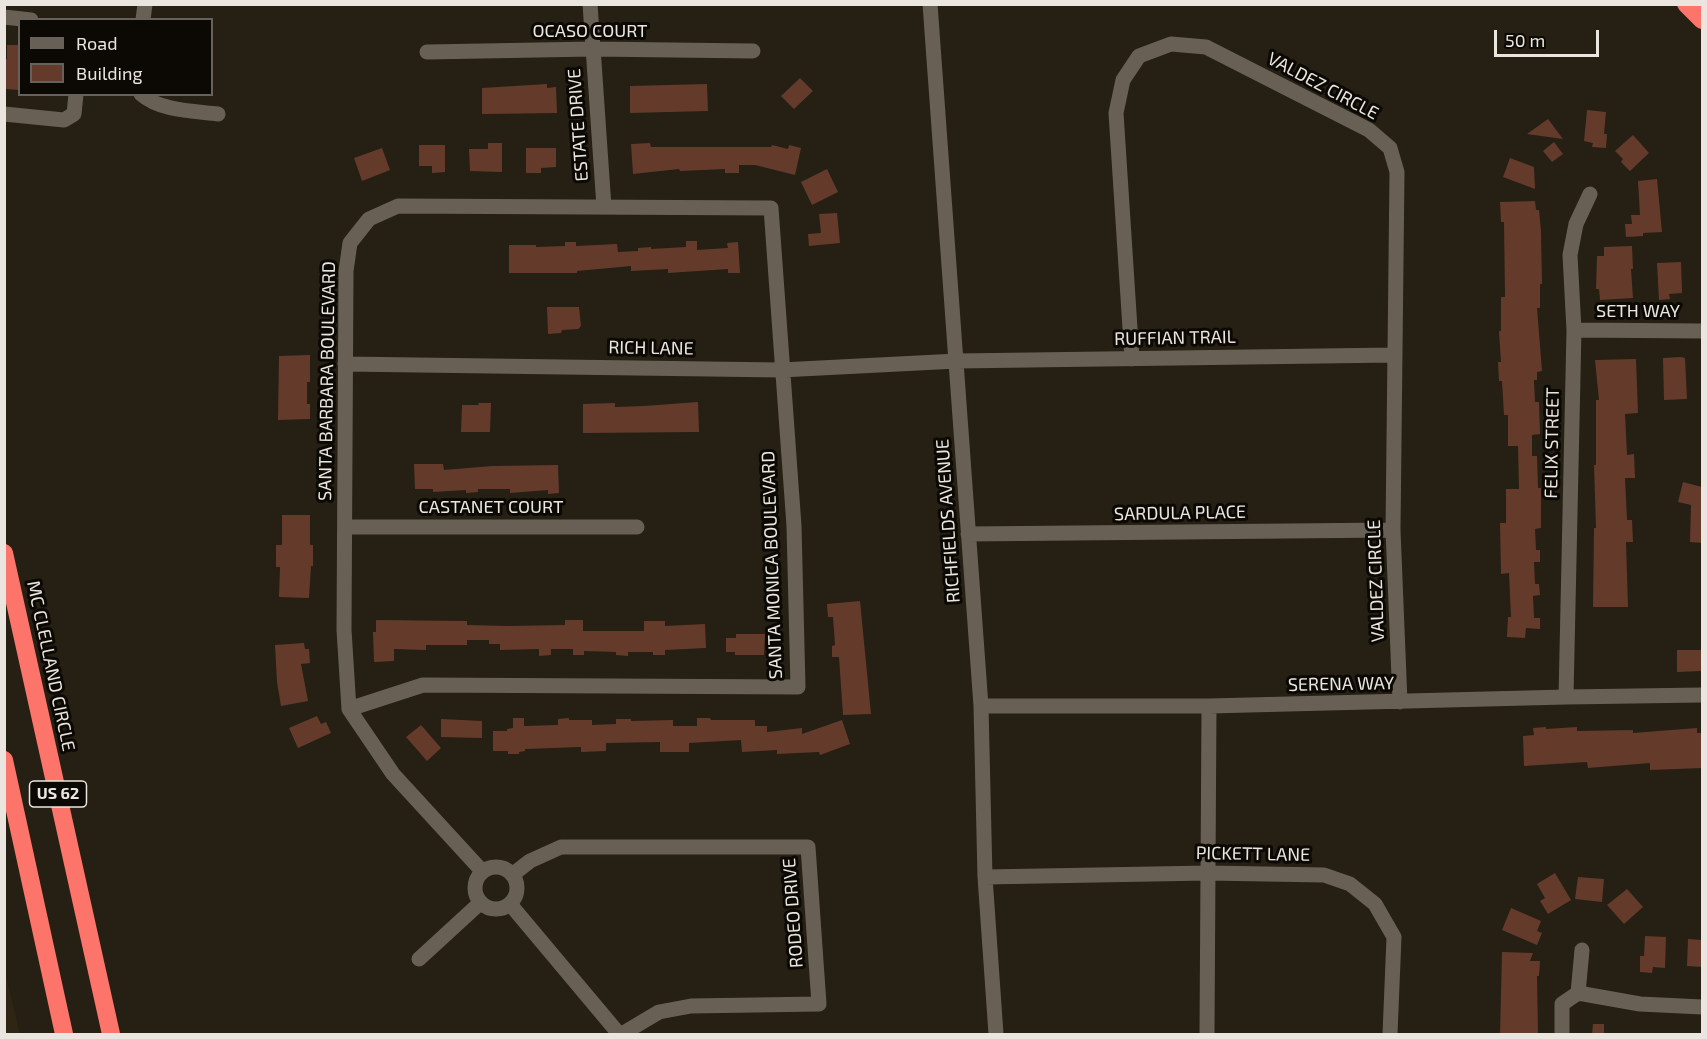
<!DOCTYPE html>
<style>
body{margin:0}
#map{position:relative;width:1707px;height:1039px;overflow:hidden;background:#251f14;font-family:"Exo 2",sans-serif}
canvas{display:block}
.frame{position:absolute;inset:0;border:6px solid #eae6df;pointer-events:none}
.legend{position:absolute;left:18px;top:18px;width:195px;height:78px;box-sizing:border-box;background:#0c0905;border:2px solid #65615c;margin:0;padding:8px 10px;list-style:none;font-size:18px;color:#eae6df}
.legend li{display:flex;align-items:center;gap:12px;height:30px}
.legend b{width:30px;border:2px solid #65615c}
.scale{position:absolute;left:1494px;top:30px;width:105px;height:27px;box-sizing:border-box;border:3px solid #eae6df;border-top:0;padding-left:8px;font-size:18px;line-height:21px;white-space:nowrap;color:#eae6df;-webkit-text-stroke:4px #0c0905;paint-order:stroke}
</style>
<div id="map">
<canvas width="1707" height="1039"></canvas>
<div class="frame"></div>
<ul class="legend">
<li><b style="height:8px;background:#686054"></b>Road</li>
<li><b style="height:16px;background:#643b2b"></b>Building</li>
</ul>
<div class="scale">50 m</div>
</div>
<script>
const ctx = document.querySelector('canvas').getContext('2d');
ctx.lineJoin = 'round';
function fill(path, color) {
  ctx.fillStyle = color;
  ctx.fill(path, 'evenodd');
}
function trace(path, color, width, dash) {
  ctx.strokeStyle = color;
  ctx.lineWidth = width;
  ctx.lineCap = dash ? 'butt' : 'round';
  ctx.setLineDash(dash || []);
  ctx.stroke(path);
}
function write(font, color, halo, rows, align = 'center') {
  ctx.font = font + ' "Exo 2",sans-serif';
  ctx.lineWidth = 6;
  ctx.setLineDash([]);
  ctx.textBaseline = 'middle';
  ctx.strokeStyle = halo;
  ctx.fillStyle = color;
  for (const [text, x, y, turn = 0] of rows) {
    ctx.save();
    ctx.translate(x, y);
    ctx.rotate((+turn || 0) * Math.PI / 180);
    ctx.textAlign = isNaN(turn) ? turn : align;
    if (halo) ctx.strokeText(text, 0, 0);
    ctx.fillText(text, 0, 0);
    ctx.restore();
  }
}
fill(new Path2D(`
 M4,972H5L20,1034H5Z`), '#2f2514');
fill(new Path2D(`
 M7,45H20V90L5,89L4,59H7Z
 M800,78L813,91L794,109L781,96Z
 M547,84V88L556,87L557,113L482,114V88Z
 M707,84L708,111L630,113V86Z
 M1587,110L1606,112L1604,134H1607L1606,148L1592,147L1593,143L1584,141Z
 M1548,119L1563,139L1527,134Z
 M1633,135L1649,153L1630,171L1621,162L1623,159L1615,151Z
 M1554,142L1563,154L1552,162L1543,151Z
 M488,143H502V172L470,171L469,149H488Z
 M650,143L651,147H771L772,145L788,149L789,145L801,148L795,175L755,165H739V173H725V169L680,171L679,169L633,174L631,144Z
 M419,145H445V172L432,173V166H419Z
 M382,148L390,170L362,181L354,158Z
 M526,148H556V167L541,168V173H526Z
 M1510,158L1534,167L1535,189L1503,177Z
 M827,169L838,192L812,205L801,182Z
 M1657,179L1662,232L1643,233V236L1626,237L1625,224H1632L1631,215H1640L1638,181Z
 M1535,201L1536,210H1539L1541,231L1542,284H1540V308H1537L1542,371L1537,372V380H1534L1535,402H1539L1540,434L1532,435V456H1537L1538,488H1541V528L1535,529L1536,550H1540V562H1534L1535,584H1539L1540,595L1533,596L1534,618H1540V629L1526,628L1525,638L1507,637L1508,617H1511L1509,573L1501,574L1500,523H1506V489H1519L1518,446H1508V415H1504L1502,381H1499L1498,362H1501L1499,331H1501V297H1505L1504,222H1501L1500,202Z
 M837,213L840,243L809,246L808,234L821,233L819,214Z
 M686,241H697V250L728,248L727,243L738,242L740,273H728V269L668,273V269L631,271V266L577,271V273H509V245H536V247L565,246V242H576V246L617,244L618,252L638,251V248L651,247V249L686,247Z
 M1632,246L1633,269H1631L1633,298L1600,300L1599,289H1596L1597,256H1604V247Z
 M1681,262L1682,293L1669,294L1670,299L1659,300L1657,263Z
 M547,307H579L581,326L578,329L562,330L561,333L548,334Z
 M310,355V382H307V404H310V419L278,420L279,356Z
 M1681,357L1685,358L1687,399L1664,400L1663,358Z
 M1636,359L1638,413L1625,414L1627,455L1634,454L1635,478H1625L1627,520H1632L1633,542H1626L1628,607H1593L1594,528H1596L1594,465H1596V400H1599L1595,360Z
 M698,402L699,432L583,433V404L615,403V407L644,406Z
 M478,403H491L490,432H461L462,405H479Z
 M414,464H443L444,470L492,466L558,465L559,493L548,494V490L510,493V489H478V492L466,493V490L433,492V489H415Z
 M1683,482L1702,487V543L1690,542L1691,505L1678,502Z
 M282,515H310V545H313V566H311L309,598L279,597L280,567H276V545H282Z
 M860,601L871,714L843,715L839,657H832V646L835,645L833,617H828L827,604Z
 M376,620L467,621V625L508,626L565,625V620H583V631H644V621H665V626L705,624L706,648L665,650V655H653V652H628V656L616,655V652L584,651V655H573V649H551V655L539,656V649L500,650V644H489V640H467V645H426V650L394,649V661L374,662L373,632H376Z
 M736,634H765L764,655H735V652H726V638H736Z
 M304,643L305,649H309L310,663L301,664L308,701L281,706L277,682L275,645Z
 M1677,650H1702L1701,671L1677,672Z
 M317,716L321,724L326,722L331,733L298,748L289,728Z
 M513,718H524V726L558,725V719L569,718V720H592V725L616,724V719H631V721L673,720V726H697V718H710L711,720H755V726H767V732L802,728V734L842,720L850,744L820,755L819,752L777,754V750L742,752L741,740L689,743V752H660V742L606,743V751L581,752V747L525,749V751L519,752V754H508V751H493V731H507V729L513,728Z
 M441,719L482,721V738L441,737Z
 M421,725L441,748L427,761L406,737Z
 M1546,727V729L1577,727V731L1633,730V733L1697,728V733H1702V768L1650,770V763L1588,768L1587,762L1524,766L1523,736L1534,735L1533,728Z
 M1555,873L1571,900L1548,914L1540,901L1545,898L1537,884Z
 M1578,877L1604,879L1602,902L1575,899Z
 M1627,889L1643,907L1624,924L1607,905Z
 M1511,908L1541,921L1537,931L1542,933L1537,945L1502,930Z
 M1645,936L1666,937L1665,968L1653,967L1652,973L1640,972V956H1644Z
 M1688,939L1702,940V967L1687,966Z
 M1502,952L1533,953L1530,961H1540L1539,976H1537L1538,1035H1500Z
 M1593,1024H1604V1035H1592Z`), '#643b2b');
trace(new Path2D(`
 M590,4L604,207
 M930,4L981,706L985,877L996,1034
 M4,17L31,20
 M143,20L145,4
 M427,52L593,49L753,51
 M141,94C160,111 193,111 218,114
 M4,114L64,120L74,114L76,94
 M1574,330L1702,331
 M1132,359L1116,113L1123,80L1139,56L1171,44L1206,47L1369,130L1390,148L1397,172L1393,530L1400,702
 M345,364L781,370L957,361L1394,355
 M345,527H637
 M968,534L1393,530
 M1566,697L1574,330L1570,255L1576,224L1590,194
 M981,706H1209L1566,697L1702,695
 M349,709L423,685L798,687L794,526L771,208L398,206L369,219L350,243L346,271L344,630L349,709L393,774L482,871
 M475 888a21 21 0 1 1 42 0a21 21 0 1 1-42 0Z
 M512,875L530,861L561,847H808L819,1004L691,1006L659,1012L622,1034
 M985,877L1208,873L1324,875L1350,884L1375,904L1394,937L1390,1034
 M510,904L619,1034
 M419,959L480,903
 M1578,993L1640,1004L1702,1007
 M1207,1034L1209,706
 M1562,1034V1004L1578,993L1582,950`), '#686054', 15);
trace(new Path2D(`
 M1686,4L1702,20
 M4,553L111,1034
 M4,760L64,1034`), '#fd756a', 18);
for (const [x, y, w] of [
 [58,794,57]
]) {
  const box = new Path2D();
  box.roundRect(x - w / 2, y - 13, w, 26, 4.5);
  ctx.fillStyle = '#0c0905';
  ctx.fill(box);
  trace(box, '#eae6df', 1.5);
}
write('bold 16px', '#eae6df', null, [
 ["US 62",58,794]
]);
write('18px', '#eae6df', '#0c0905', [
 ["OCASO COURT",590,31],
 ["VALDEZ CIRCLE",1323,86,28],
 ["ESTATE DRIVE",578,125,-94],
 ["SETH WAY",1638,311],
 ["RUFFIAN TRAIL",1175,338,-1],
 ["RICH LANE",651,348,1],
 ["SANTA BARBARA BOULEVARD",327,381,-89],
 ["FELIX STREET",1552,443,-89],
 ["CASTANET COURT",491,507],
 ["SARDULA PLACE",1180,513,-1],
 ["RICHFIELDS AVENUE",948,521,-94],
 ["SANTA MONICA BOULEVARD",772,565,-92],
 ["VALDEZ CIRCLE",1376,581,-92],
 ["MC CLELLAND CIRCLE",51,666,78],
 ["SERENA WAY",1341,684,-1],
 ["PICKETT LANE",1253,854,1],
 ["RODEO DRIVE",793,913,-94]
]);
</script>
